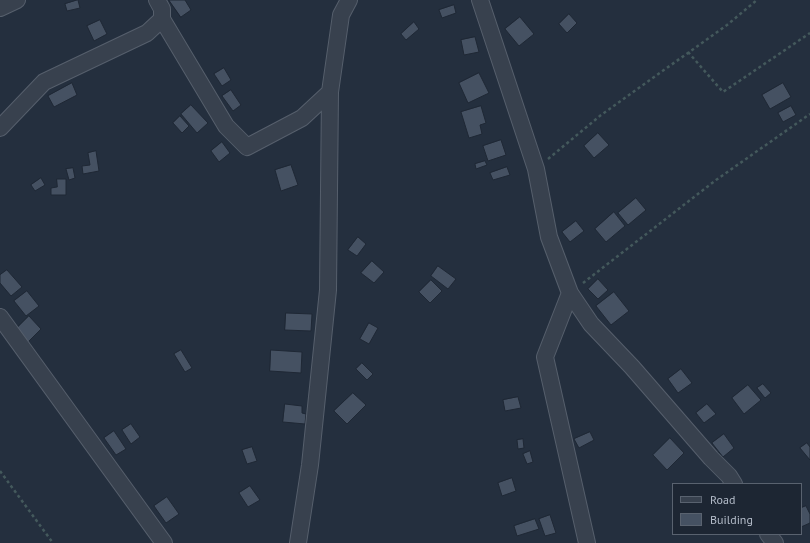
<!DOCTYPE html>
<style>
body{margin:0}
#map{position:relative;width:810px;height:543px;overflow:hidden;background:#242f3e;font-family:"PT Sans",sans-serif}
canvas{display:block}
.legend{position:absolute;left:672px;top:483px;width:130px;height:52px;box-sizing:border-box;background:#1d2633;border:1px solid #59626f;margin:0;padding:5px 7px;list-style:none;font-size:12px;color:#b4bcc9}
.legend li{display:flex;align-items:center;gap:8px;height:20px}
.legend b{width:20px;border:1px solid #59626f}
</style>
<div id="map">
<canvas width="810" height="543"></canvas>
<ul class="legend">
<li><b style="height:5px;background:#38414e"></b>Road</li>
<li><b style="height:11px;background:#455162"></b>Building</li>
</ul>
</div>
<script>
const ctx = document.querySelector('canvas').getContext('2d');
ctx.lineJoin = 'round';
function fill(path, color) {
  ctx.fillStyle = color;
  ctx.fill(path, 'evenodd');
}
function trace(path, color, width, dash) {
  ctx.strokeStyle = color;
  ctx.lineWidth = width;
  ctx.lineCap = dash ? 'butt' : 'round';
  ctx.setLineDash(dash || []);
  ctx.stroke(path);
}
const building = new Path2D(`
 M78,0L80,8L67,11L65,4Z
 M169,0H185L191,10L181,17Z
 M454,5L456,13L442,18L439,10Z
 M569,14L577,23L567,33L559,24Z
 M520,17L534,34L519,46L505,29Z
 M100,20L107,34L94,41L87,26Z
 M414,22L419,29L406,40L401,34Z
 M475,37L479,52L464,55L461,40Z
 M224,68L231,80L222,86L214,74Z
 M479,73L489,93L468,103L459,83Z
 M72,83L77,95L54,107L48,96Z
 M783,83L791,97L770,109L762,95Z
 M231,90L241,105L233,111L222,96Z
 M191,105L208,123L197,133L181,114Z
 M481,106L486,123L480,125L482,134L469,138L461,112Z
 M791,106L796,115L783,122L778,113Z
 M180,116L189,126L182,133L173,123Z
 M598,133L609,145L594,158L584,146Z
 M501,140L506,155L488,161L483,146Z
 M222,142L230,153L219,162L211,151Z
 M96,151L99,171L83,174L82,166L90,165L88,153Z
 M485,161L487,165L476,169L475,164Z
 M291,165L298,185L281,191L275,170Z
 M507,167L510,175L493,180L490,173Z
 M73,168L75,178L69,180L66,169Z
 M41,178L45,185L35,191L31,185Z
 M57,179H66V195H51V188L57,187Z
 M636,198L646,210L628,225L618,213Z
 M614,212L625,226L606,242L595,229Z
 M576,221L584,231L570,242L562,232Z
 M358,237L366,244L357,256L348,250Z
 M372,261L384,272L374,283L361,273Z
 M438,266L456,279L448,289L431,276Z
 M7,270L22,287L11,296L0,283V275Z
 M598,279L608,290L598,299L588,289Z
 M431,280L442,291L430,303L419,292Z
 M27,291L39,306L26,316L14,301Z
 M614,292L629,311L611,325L596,306Z
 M286,313L312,314L311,331L285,330Z
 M29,316L41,329L27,343L14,331Z
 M369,323L378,328L369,344L360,339Z
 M181,350L192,368L185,372L174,354Z
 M271,350L302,352L301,373L270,371Z
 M362,363L373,374L367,380L356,369Z
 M681,369L692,383L678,393L668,379Z
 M763,384L771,393L765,398L757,388Z
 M748,385L761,400L744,414L732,398Z
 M353,393L366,405L347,424L334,411Z
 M518,397L521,408L505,411L503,400Z
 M285,404L302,406V413L306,414L305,424L283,422Z
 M707,404L716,414L704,423L696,413Z
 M131,424L140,437L131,444L122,430Z
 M114,431L126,449L116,455L104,438Z
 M590,432L594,440L579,448L574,439Z
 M724,434L734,448L723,457L712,443Z
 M670,438L684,453L667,470L653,455Z
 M523,439L524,448L518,449L517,440Z
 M807,443L810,447V460L800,448Z
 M252,447L257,461L247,464L242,450Z
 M530,451L533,462L527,464L523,454Z
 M512,478L516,491L502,496L498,483Z
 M250,486L260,500L248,507L239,493Z
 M167,497L179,514L166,523L154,506Z
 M806,506L810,514V523L801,527V508Z
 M550,515L556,533L545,536L539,519Z
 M535,519L539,529L517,536L514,526Z`);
fill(building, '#455162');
trace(building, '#1f2835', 1);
const minor = new Path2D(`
 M480,0L536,169L549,237L570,293L545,357L587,543
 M0,8L17,0
 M162,19L226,126L247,147L302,118L330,92
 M0,128L44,82L147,33L162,19V9L157,0
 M570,293L591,324L632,367L711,458L729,476L734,484
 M0,317L164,543
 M768,534L775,543
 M298,543L310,465L328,290L330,92L341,15L349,0`);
trace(minor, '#565f6c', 18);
trace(new Path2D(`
 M688,52L723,92L810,33
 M548,159L601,115L727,25L757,0
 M583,283L716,180L810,114
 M0,471L53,543`), '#44595c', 2.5, [3, 3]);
trace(minor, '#38414e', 16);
</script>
